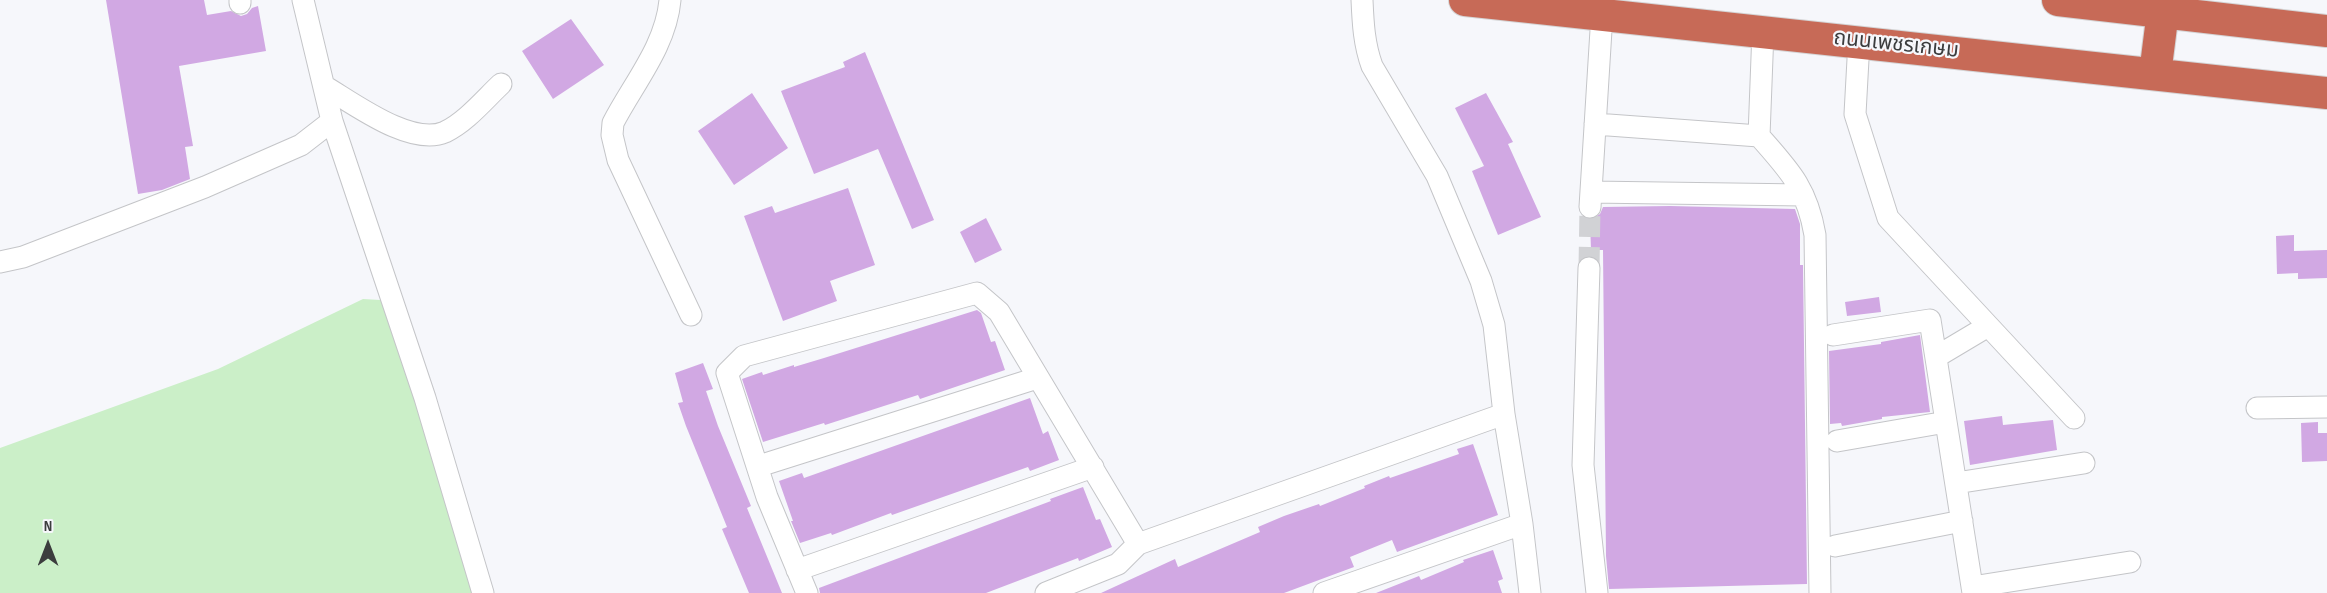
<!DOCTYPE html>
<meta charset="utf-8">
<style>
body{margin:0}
#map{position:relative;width:2327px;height:593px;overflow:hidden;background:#f6f7fb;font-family:"Sofia Sans Condensed",sans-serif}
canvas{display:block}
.north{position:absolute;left:18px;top:515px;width:60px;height:60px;-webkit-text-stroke:4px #f6f7fb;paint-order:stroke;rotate:0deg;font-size:16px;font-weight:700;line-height:24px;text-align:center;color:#3c3d3e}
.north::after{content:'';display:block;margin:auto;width:21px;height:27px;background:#3c3d3e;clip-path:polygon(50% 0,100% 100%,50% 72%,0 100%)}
</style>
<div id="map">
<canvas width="2327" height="593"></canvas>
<div class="north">N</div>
</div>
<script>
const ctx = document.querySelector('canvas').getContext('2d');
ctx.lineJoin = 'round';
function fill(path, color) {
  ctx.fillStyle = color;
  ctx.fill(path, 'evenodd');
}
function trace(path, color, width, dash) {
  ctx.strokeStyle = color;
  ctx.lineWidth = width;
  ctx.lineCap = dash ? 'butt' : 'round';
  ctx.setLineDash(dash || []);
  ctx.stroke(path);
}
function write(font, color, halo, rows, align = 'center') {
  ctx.font = font + ' "Sofia Sans Condensed","Noto Sans Thai",sans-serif';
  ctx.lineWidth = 4.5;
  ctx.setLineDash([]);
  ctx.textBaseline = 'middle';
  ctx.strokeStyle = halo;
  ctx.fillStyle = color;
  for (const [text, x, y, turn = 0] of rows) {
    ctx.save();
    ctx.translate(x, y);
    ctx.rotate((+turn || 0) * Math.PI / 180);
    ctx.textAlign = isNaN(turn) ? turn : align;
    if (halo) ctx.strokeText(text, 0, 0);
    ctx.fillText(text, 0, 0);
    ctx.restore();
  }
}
fill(new Path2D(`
 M363,299L398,301L476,593H0V448L218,369Z`), '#cbefc8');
fill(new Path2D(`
 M106,0H204L207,15L231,11L241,16L247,14L252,8L258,6L266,51L179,66L193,146L185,147L190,179L162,190L138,194Z
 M571,19L604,65L553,99L522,51Z
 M865,52L934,220L912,229L878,149L814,174L781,91L845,67L843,62Z
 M752,93L788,148L734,185L698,131Z
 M1486,93L1513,142L1508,144L1541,217L1498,235L1472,171L1484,166L1455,108Z
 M848,188L875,265L830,281L837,301L783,321L744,216L772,206L775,213Z
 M1670,206L1795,209L1800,224V265H1803L1807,584L1609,589L1606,556L1603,250H1591L1590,220L1600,214L1603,207Z
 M986,218L1002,250L975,263L960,232Z
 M2294,235V251L2327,250V278L2298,279V273L2277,274L2276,236Z
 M1879,297L1881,312L1847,316L1845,302Z
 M977,310L981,313L991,342L995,341L1005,370L920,399L918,395L825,425L824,423L763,442L742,379L762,372L763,375L794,365V367L824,358Z
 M1920,335L1930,412L1882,417V419L1842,426L1841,423L1830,424L1829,351L1881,344V342Z
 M703,363L713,389L706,391L718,426L751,506L747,508L782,593H749L722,529L727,527L686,426L678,403L683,402L675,373Z
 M1030,398L1043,434L1048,431L1059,460L1030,471L1028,467L892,515L891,513L832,535L831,533L800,543L791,521H793L779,481L802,473L804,478Z
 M2002,416L2003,425L2053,420L2057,450L1970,465L1964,421Z
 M2318,422V433H2327V461L2302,462L2301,423Z
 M1473,444L1498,515L1397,552L1392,540L1350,557L1354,567L1284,593H1101L1175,559L1178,567L1260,532L1258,527L1284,516L1319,504L1320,506L1365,488L1364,486L1389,476L1390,478L1459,454L1457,449Z
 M1083,487L1096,520L1100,519L1112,547L1079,561L1078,558L986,593H820L819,588L1051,501L1050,499Z
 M1493,550L1503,579L1498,581L1502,593H1376L1419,576L1421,580L1464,562L1463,560Z`), '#d1a8e3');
trace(new Path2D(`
 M1589,268L1590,207`), '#d1d2d5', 21, [21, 10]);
const minor = new Path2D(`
 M240,0V3
 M303,0L332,121L425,398L483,593
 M670,0C666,46 633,84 613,123L612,135L618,160L691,315
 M1362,0C1363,23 1364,44 1372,66L1437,176L1481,281L1494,325L1504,414L1522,524L1530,593
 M1763,31L1759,136C1789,170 1807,188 1815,235L1820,593
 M1859,41L1855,114L1888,218L2074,418
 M324,86C353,103 411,147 445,132C466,122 484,100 501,84
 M1595,124L1759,136
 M1591,192L1803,195
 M1590,207L1602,14
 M0,262L23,257L205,187L301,145L332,121
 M1589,268L1583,465L1597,593
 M1833,335L1930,320L1973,593
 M1936,357L1988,326
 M2257,408L2327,407
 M1837,441L1946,422
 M759,466L1037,378
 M1956,483L2084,463
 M1835,546L1962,521
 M797,570L1093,467
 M1972,587L2130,562
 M807,593L767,497L727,373L744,356L977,293L999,312L1138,544
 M1046,593L1118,564L1138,544L1504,414
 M1324,593L1522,524`);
const highway = new Path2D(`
 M1465,0L2327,93
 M2058,0L2327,31
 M2155,74L2163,11`);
trace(minor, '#c4c5c8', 23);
trace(highway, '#d4d4d5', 34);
trace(minor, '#fff', 21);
trace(highway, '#c76a57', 32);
write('21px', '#3c3d3e', '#f6f7fb', [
 ["ถนนเพชรเกษม",1896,45,6]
]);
</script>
